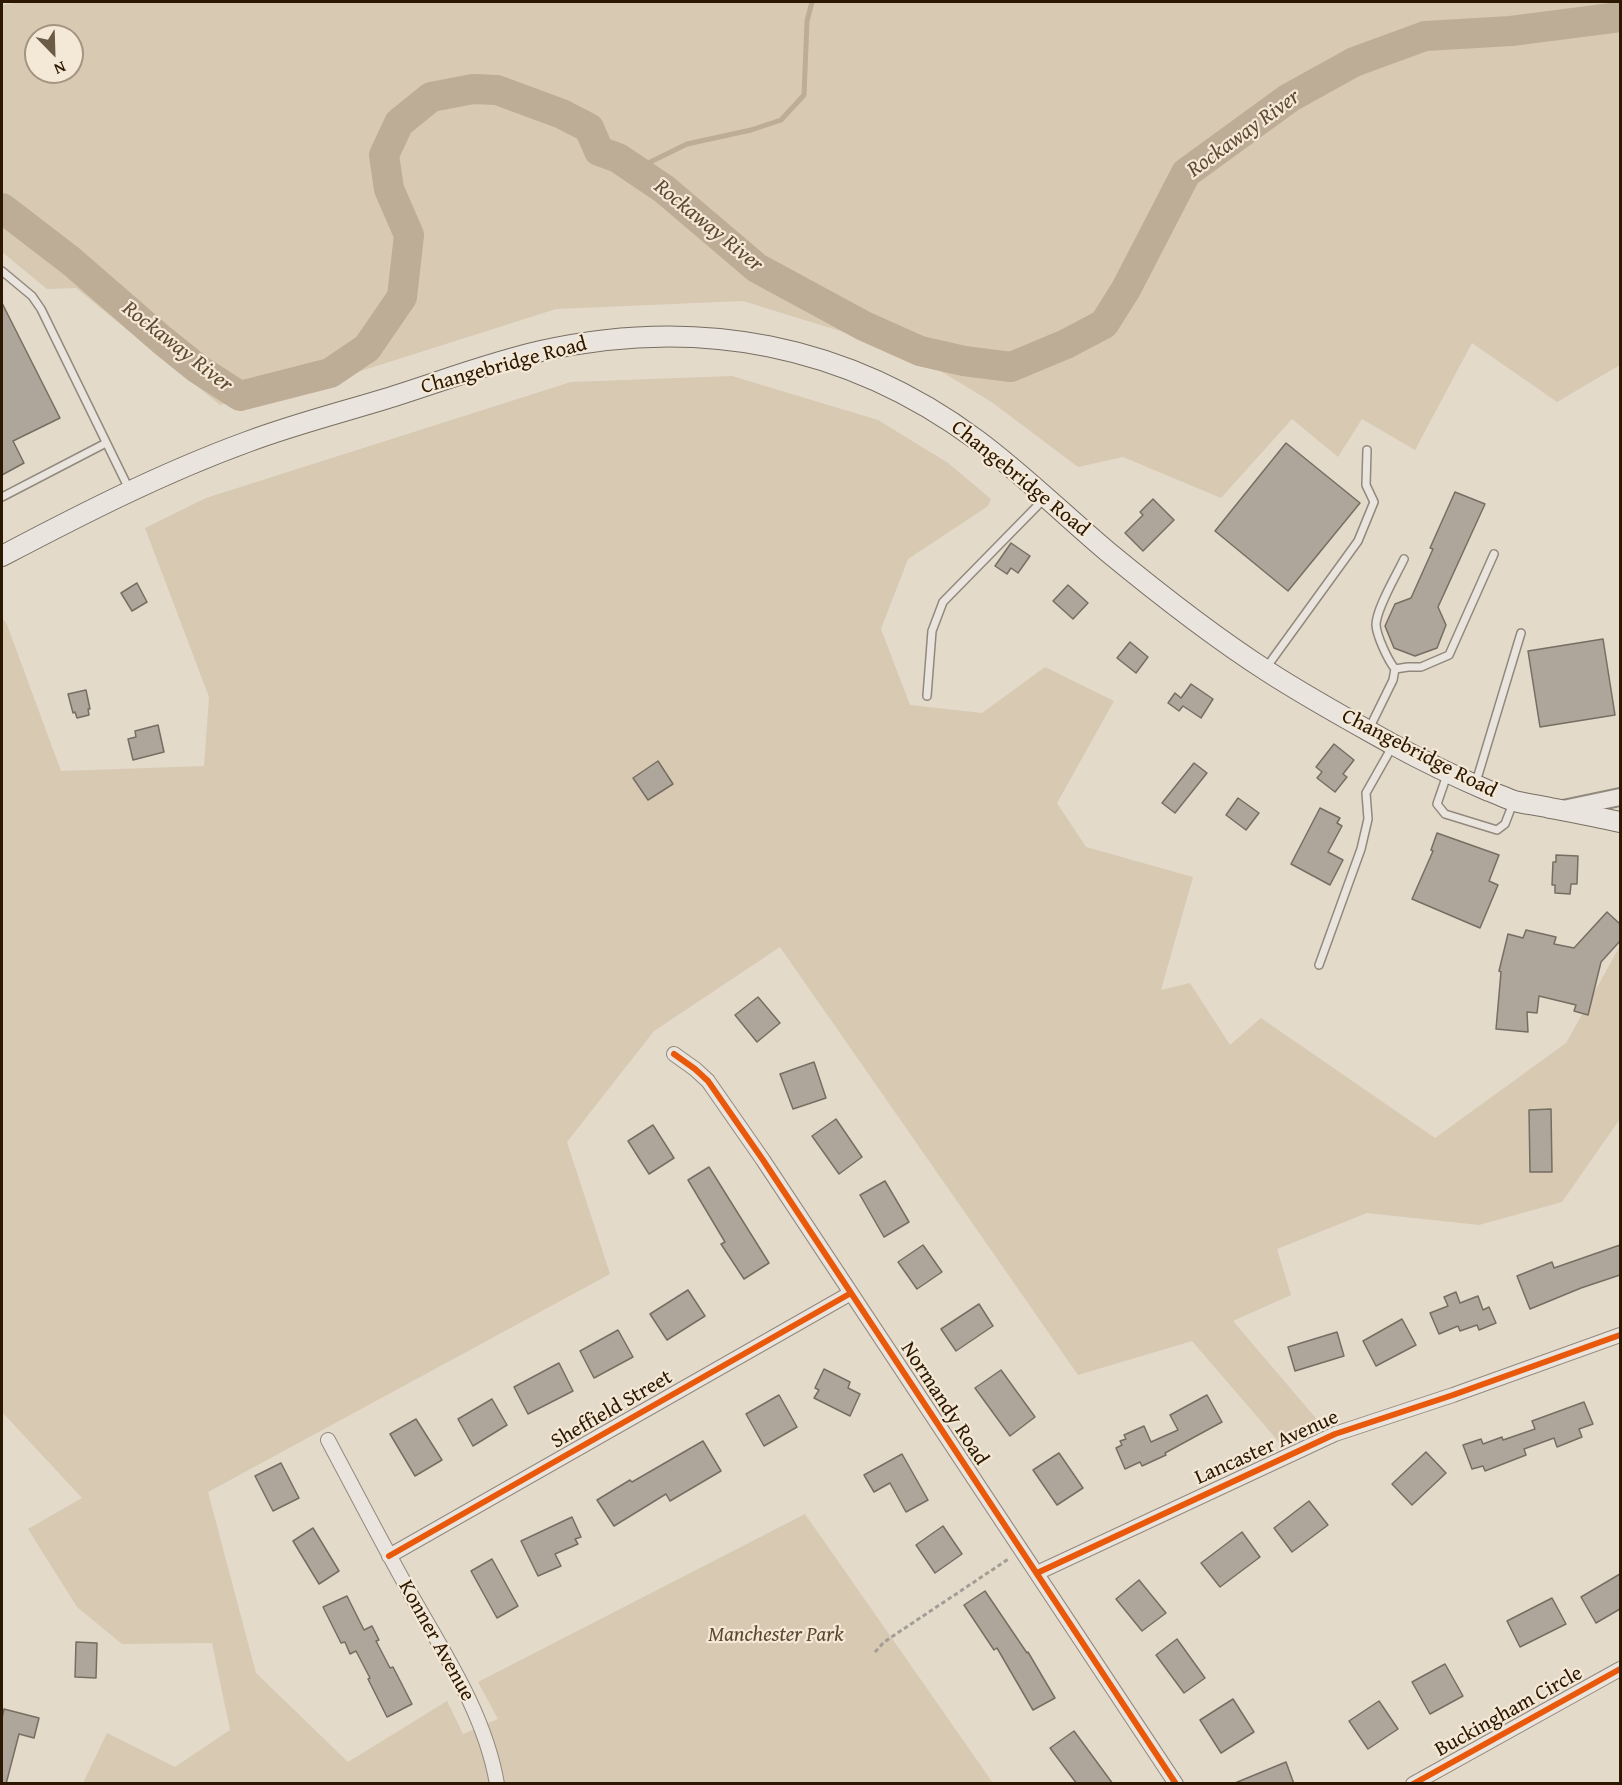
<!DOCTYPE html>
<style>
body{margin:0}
#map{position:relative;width:1622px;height:1785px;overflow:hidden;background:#e4daca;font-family:"Gentium Book Plus",serif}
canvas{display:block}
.frame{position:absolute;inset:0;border:3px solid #2c1700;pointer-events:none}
.north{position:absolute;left:24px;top:24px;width:60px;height:60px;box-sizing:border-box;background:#f4e8d6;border:2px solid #a49480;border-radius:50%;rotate:157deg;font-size:16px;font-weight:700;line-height:24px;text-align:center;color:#2c1700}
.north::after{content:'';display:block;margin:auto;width:21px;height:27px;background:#6c5b47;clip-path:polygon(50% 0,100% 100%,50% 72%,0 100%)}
</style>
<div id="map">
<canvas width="1622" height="1785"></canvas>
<div class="frame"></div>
<div class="north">N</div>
</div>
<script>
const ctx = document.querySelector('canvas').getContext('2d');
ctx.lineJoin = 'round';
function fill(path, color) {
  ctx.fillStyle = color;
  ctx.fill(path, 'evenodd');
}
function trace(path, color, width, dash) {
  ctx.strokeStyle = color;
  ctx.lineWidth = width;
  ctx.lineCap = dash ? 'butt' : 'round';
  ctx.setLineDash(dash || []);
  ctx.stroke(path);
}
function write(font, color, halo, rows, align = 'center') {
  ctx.font = font + ' "Gentium Book Plus",serif';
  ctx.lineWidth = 4.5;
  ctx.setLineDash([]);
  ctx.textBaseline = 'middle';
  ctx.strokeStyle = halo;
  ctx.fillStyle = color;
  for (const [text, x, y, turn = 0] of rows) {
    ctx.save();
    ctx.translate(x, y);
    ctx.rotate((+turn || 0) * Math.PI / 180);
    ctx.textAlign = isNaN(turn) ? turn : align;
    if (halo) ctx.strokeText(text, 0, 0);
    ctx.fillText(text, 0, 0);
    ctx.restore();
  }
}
fill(new Path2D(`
 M20,2H1620V365L1557,402L1472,343L1415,450L1362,419L1338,457L1292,419L1221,498L1123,457L1078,467L993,403L911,353L743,301L556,309L238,410L246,399L220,405L76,288L47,289L2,252V5ZM36,36H72V72H36Z
 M732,376L878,420L948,463L991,499L988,506L908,559L881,629L910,705L982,713L1045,667L1114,701L1057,803L1086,847L1193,877L1161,990L1190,983L1230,1045L1261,1018L1435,1138L1566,1043L1620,946V1119L1562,1202L1479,1225L1367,1213L1277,1249L1291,1295L1233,1321L1320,1423L1279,1442L1192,1341L1078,1375L780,947L654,1031L567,1142L610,1274L208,1492L256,1673L348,1762L447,1701L463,1734L498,1719L478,1682L805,1514L993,1783H83L107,1733L175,1767L230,1730L212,1643L122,1644L77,1607L28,1529L82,1498L2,1412V619L6,622L61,771L204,766L209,697L145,528L206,498L571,382Z`), '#d7c9b2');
trace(new Path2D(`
 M636,169L687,144L751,130L781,120L804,95L807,21L812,2`), '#bdac96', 5);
trace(new Path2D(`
 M2,208L71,261L162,340L198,369L240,396L330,373L367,348L402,297L409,235L389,189L384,155L399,123L431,97L473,89L497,90L562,114L589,128L599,151L618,158L664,189L757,268L864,326L920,351L964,361L1011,367L1066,344L1104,324L1126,289L1186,173L1289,98L1354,62L1425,36L1511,31L1620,17`), '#bdac96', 30);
const building = new Path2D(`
 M2,303L60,418L13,441L24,463L2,475Z
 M1286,443L1360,503L1288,591L1215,531Z
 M1455,492L1485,504L1438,607L1446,625L1437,648L1415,656L1394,648L1385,626L1395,604L1411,598L1433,549L1430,548Z
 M1153,499L1174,520L1143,551L1125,533L1143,515L1140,512Z
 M1011,543L1030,556L1018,573L1011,568L1007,574L995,566Z
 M137,583L147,602L132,611L121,593Z
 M1068,585L1088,603L1073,619L1053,601Z
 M1603,639L1615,715L1540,727L1528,651Z
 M1130,642L1148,657L1136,673L1117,658Z
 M1191,684L1213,699L1201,718L1183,706L1179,711L1168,703L1175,693L1181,698Z
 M86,690L90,709H88L89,715L77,718L75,712L73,713L68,694Z
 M158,725L164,752L133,760L128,739L136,737L135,731Z
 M1334,744L1354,760L1343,774L1347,777L1335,792L1317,778L1322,772L1316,767Z
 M658,761L673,784L648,800L633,778Z
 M1194,763L1207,773L1175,813L1162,803Z
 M1238,798L1259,813L1246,830L1226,815Z
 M1320,808L1340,818L1337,823L1342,826L1328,852L1343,860L1330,885L1291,864Z
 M1437,833L1499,855L1489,881L1498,885L1480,928L1412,899L1433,851L1431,850Z
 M1556,855L1578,856L1577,884H1571L1570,894L1555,893V885H1552L1553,862H1556Z
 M1607,912L1620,924V941L1601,962L1588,1015L1574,1011L1576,1005L1539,996L1537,1013L1527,1012L1528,1032L1496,1029L1501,972L1499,971L1508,934L1523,938L1526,930L1556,937L1554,944L1574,948Z
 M758,997L780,1023L757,1042L735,1015Z
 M814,1062L826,1098L793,1109L780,1074Z
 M1551,1109L1552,1172H1530L1529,1110Z
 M836,1119L862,1157L839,1174L812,1136Z
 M653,1125L674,1158L649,1174L628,1141Z
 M709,1167L769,1263L744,1279L721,1244L725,1242L688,1180Z
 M885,1181L909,1222L884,1237L860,1195Z
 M923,1245L942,1272L917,1289L898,1262Z
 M1620,1245V1275L1581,1288L1530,1309L1517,1276L1552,1262L1554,1268Z
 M688,1290L705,1316L667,1340L650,1314Z
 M1456,1292L1460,1303L1478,1296L1483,1310L1489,1307L1496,1323L1479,1330L1477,1325L1460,1331L1458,1326L1439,1334L1430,1313L1448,1306L1444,1297Z
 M979,1304L993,1326L956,1351L941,1329Z
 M1402,1319L1416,1345L1376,1366L1363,1341Z
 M618,1330L633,1357L594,1378L580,1351Z
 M1337,1332L1344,1356L1295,1371L1288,1347Z
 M559,1363L573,1391L528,1414L514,1387Z
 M824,1369L850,1382L848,1388L860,1394L850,1416L814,1398L819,1390L815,1388Z
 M1001,1370L1035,1417L1010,1436L975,1388Z
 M779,1395L797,1427L764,1446L746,1414Z
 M1207,1395L1222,1422L1165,1453L1166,1455L1142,1466L1140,1462L1125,1469L1116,1448L1122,1445L1120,1441L1126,1439L1124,1435L1144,1426L1151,1442L1178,1430L1170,1415Z
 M492,1399L507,1425L473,1446L458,1419Z
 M1584,1402L1593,1424L1579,1429L1582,1437L1557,1447L1554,1438L1524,1449L1526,1455L1485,1471L1483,1466L1472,1469L1463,1445L1481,1439L1483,1444L1502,1437L1503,1440L1535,1429L1532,1421Z
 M416,1419L442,1460L415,1476L390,1434Z
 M703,1441L721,1471L670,1501L666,1494L614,1526L597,1500L630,1480L632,1482Z
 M1426,1452L1446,1473L1412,1505L1392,1484Z
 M1059,1453L1083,1488L1057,1505L1033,1470Z
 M902,1454L928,1500L906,1512L890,1483L874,1492L864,1475Z
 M281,1463L299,1498L273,1511L255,1476Z
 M1309,1501L1328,1525L1292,1552L1274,1528Z
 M572,1517L581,1537L575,1539L578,1544L555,1554L561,1566L538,1576L521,1541Z
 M943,1526L962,1554L935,1573L916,1545Z
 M313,1528L339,1571L319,1584L293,1541Z
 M1242,1532L1260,1557L1220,1587L1201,1563Z
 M492,1559L518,1606L497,1618L471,1571Z
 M1620,1574V1609L1596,1623L1581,1597Z
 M1139,1580L1166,1613L1142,1631L1116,1599Z
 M985,1591L1027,1653L1028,1652L1055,1698L1033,1710L997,1648L994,1650L964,1605Z
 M347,1596L364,1630L372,1626L379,1640L376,1641L390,1668L393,1667L412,1704L387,1717L368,1679L370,1678L356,1651L350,1654L345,1642L341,1643L323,1607Z
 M1552,1598L1566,1624L1520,1647L1507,1621Z
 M1177,1639L1205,1678L1184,1693L1156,1655Z
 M76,1642L97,1643L96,1678L75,1677Z
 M1445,1664L1463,1696L1430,1714L1412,1682Z
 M1233,1699L1254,1732L1221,1753L1200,1720Z
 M1379,1701L1398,1729L1368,1749L1349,1721Z
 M4,1709L39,1718L34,1738L19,1734L6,1784H2V1718Z
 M1074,1731L1113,1784H1077L1050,1748Z
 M1286,1762L1294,1784H1235V1783Z`);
fill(building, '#aea69a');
trace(building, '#776e63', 1.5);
const service = new Path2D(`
 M2,271L32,296L41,309L129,489
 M2,497L106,443
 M1266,668L1358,541L1374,502L1366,485L1367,450
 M1395,669L1408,667H1421L1449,655L1494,554
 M927,696L932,631L943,602L1044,499
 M1369,729L1393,680L1395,669C1388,660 1377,637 1376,625C1376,609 1397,574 1404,559
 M1447,775L1437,804L1445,814L1497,830L1505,824L1513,803
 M1476,782L1521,633
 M1319,965L1361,849L1368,819L1366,793L1392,747`);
const minor = new Path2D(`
 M674,1054L695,1069L708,1081L763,1160L1176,1784
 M328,1440C355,1491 382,1543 410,1593C444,1653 485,1714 497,1784
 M389,1556L851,1293
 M1037,1573L1335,1434L1453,1395L1620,1335
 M1413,1784L1620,1669`);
const tertiary = new Path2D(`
 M1563,809L1620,797`);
const secondary = new Path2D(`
 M2,556C82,514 162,473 247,442C292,425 339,413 385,399C437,383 488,363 541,351C698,316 847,344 977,440C1023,474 1064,515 1108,552C1159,594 1211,635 1267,671C1307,697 1349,720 1392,744C1423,761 1456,777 1489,791C1497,794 1506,798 1514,801C1526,804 1538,805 1550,808C1573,812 1597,817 1620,822`);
trace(service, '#92897d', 10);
trace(minor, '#92897d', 16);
trace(tertiary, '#92897d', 20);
trace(secondary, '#776e63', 22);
trace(new Path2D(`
 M875,1652L884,1642L1010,1558`), '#a39e95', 3, [4.5, 3]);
trace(service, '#e9e4dd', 7);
trace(minor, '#e9e4dd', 14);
trace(tertiary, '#e9e4dd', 16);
trace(secondary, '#e9e4dd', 20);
trace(new Path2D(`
 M674,1054L695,1069L708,1081L763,1160L1176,1784
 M389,1556L851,1293
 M1037,1573L1335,1434L1453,1395L1620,1335
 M1413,1784L1620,1669`), '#e8590c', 6);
write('21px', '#2c1700', '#f4e8d6', [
 ["Changebridge Road",504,366,-15],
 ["Changebridge Road",1020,479,39],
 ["Changebridge Road",1419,754,27],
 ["Normandy Road",944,1404,57],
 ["Sheffield Street",612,1410,-30],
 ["Lancaster Avenue",1267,1448,-24],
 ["Konner Avenue",436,1641,61],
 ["Buckingham Circle",1509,1712,-29]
]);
write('italic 21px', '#5c4830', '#f4e8d6', [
 ["Manchester Park",776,1636]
]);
write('italic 22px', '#5f4b33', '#f4e8d6', [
 ["Rockaway River",1244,134,-36],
 ["Rockaway River",708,226,39],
 ["Rockaway River",177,347,38]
]);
</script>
